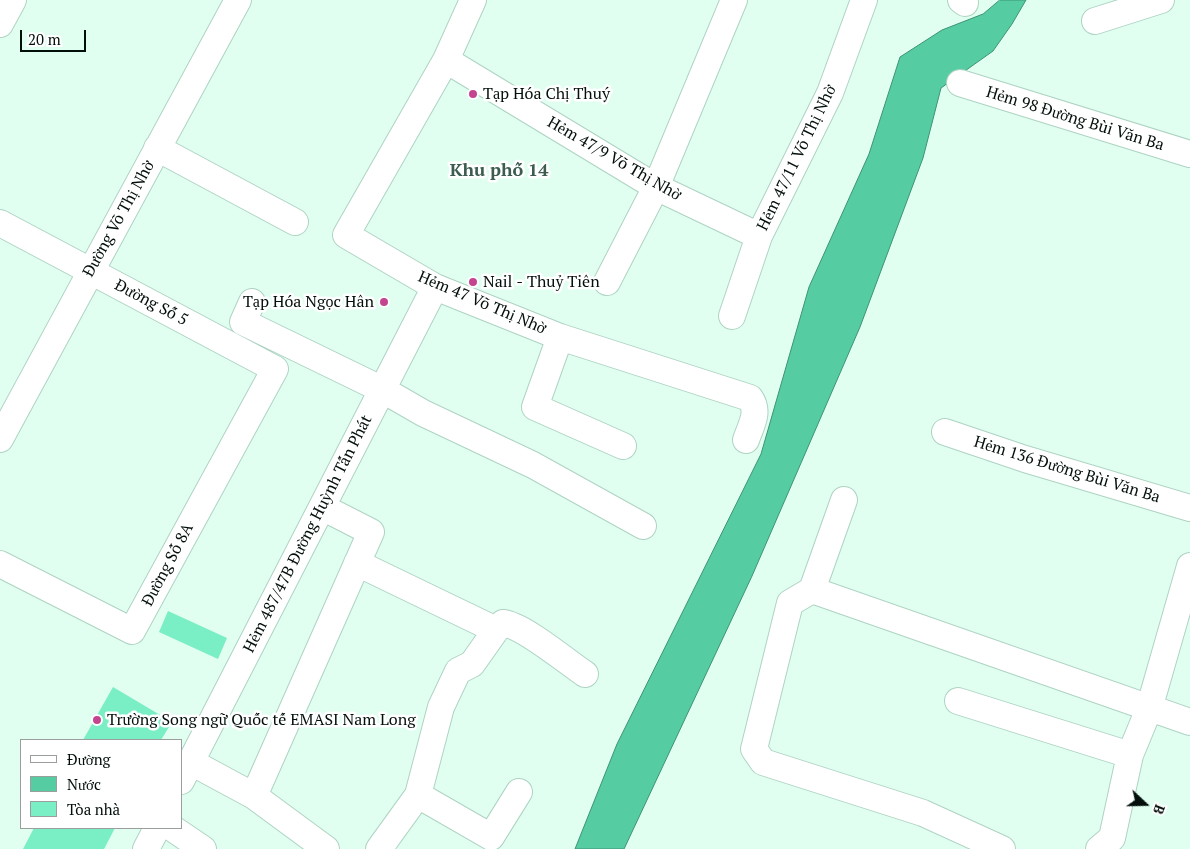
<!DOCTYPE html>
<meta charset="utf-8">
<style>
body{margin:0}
#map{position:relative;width:1190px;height:849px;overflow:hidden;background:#e0fff1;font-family:"PT Serif",serif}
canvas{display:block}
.legend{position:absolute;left:20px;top:739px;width:162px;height:90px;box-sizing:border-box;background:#fff;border:1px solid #9a9f9d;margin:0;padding:6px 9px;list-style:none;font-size:15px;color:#030f0a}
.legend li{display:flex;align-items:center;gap:10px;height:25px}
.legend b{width:25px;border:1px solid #9a9f9d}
.north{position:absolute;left:1120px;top:779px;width:50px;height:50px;-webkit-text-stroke:4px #fff;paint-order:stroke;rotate:111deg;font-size:14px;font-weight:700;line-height:20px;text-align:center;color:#030f0a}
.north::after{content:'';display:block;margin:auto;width:18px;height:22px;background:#030f0a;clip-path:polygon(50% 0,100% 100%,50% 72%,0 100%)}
.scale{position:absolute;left:20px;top:30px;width:66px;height:22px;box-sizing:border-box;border:2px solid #030f0a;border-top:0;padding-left:6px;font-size:15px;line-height:18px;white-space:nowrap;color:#030f0a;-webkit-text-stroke:4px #fff;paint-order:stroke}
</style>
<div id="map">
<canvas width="1190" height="849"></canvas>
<ul class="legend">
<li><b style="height:6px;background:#fff"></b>Đường</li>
<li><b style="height:14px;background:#56cca3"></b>Nước</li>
<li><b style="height:14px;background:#7aeec4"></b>Tòa nhà</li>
</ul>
<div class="north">B</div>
<div class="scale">20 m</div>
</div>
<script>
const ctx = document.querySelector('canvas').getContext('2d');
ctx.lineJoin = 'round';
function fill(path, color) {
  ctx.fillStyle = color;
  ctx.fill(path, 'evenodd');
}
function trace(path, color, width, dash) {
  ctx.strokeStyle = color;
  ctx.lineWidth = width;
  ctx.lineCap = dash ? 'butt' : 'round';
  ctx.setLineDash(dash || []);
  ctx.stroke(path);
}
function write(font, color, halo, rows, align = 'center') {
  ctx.font = font + ' "PT Serif",serif';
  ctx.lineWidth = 5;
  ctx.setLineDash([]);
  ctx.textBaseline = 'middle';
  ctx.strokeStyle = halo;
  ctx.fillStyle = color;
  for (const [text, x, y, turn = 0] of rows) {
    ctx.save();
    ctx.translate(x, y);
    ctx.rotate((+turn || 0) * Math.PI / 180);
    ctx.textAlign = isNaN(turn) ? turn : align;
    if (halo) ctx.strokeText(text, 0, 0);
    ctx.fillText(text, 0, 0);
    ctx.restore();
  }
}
const water = new Path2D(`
 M1000,0H1026L1012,24L993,51L941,88L923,158L860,327L752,576L624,849H575L617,744L761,454L809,287L869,154L900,57L942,30L983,14Z`);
fill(water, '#56cca3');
trace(water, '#3d9375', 1);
fill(new Path2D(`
 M168,611L227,638L218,659L159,632Z
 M113,687L172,722L161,740H83Z
 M34,828H115L104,849H23Z`), '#7aeec4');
const minor = new Path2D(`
 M473,0L446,60L346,235L435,287L560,337L750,398C760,412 751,425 746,440
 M961,0L965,3
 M1095,21L1161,0
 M0,24L13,0
 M446,60L656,187L759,236
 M960,83L1190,154
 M157,148L295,222
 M0,223L275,369L132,631L0,564
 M607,282L656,187L734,0
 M252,302L243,322L383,390L423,413L533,465L643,526
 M732,316L759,236L830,93L864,0
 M560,337L535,407L623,446
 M945,432L1025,459L1190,508
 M0,439L238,0
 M844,500L812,590L790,603L754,749L763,762L923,813L1002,849
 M357,563L496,630
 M812,590L1190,722
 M958,701L1130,755
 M191,762L254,796L326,849
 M181,781L435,287
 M418,795L491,837L519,792
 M254,796L371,532L322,507
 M172,828L203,849
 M146,849L157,828
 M379,849L418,795L441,707L458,671L472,664L496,630L503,623C523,625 567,662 585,674
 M1099,849L1112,838L1130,755L1149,709L1190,566`);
trace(minor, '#aed3c3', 28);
trace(minor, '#fff', 26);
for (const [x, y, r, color] of [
 [473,94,5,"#c3448f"],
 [473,282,5,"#c3448f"],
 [384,302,5,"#c3448f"],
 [97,720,5,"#c3448f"]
]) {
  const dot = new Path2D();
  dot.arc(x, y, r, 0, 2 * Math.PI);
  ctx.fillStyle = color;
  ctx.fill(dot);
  trace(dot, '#fff', 2);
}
write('16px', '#030f0a', '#fff', [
 ["Tạp Hóa Chị Thuý",483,94],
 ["Nail - Thuỷ Tiên",483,282],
 ["Tạp Hóa Ngọc Hân",374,302,"right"],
 ["Trường Song ngữ Quốc tế EMASI Nam Long",107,720]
], 'left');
write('16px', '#030f0a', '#fff', [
 ["Hẻm 98 Đường Bùi Văn Ba",1075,119,17],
 ["Hẻm 47/11 Võ Thị Nhờ",797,158,-64],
 ["Hẻm 47/9 Võ Thị Nhờ",614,159,30],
 ["Đường Võ Thị Nhờ",119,219,-61],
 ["Đường Số 5",151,303,28],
 ["Hẻm 47 Võ Thị Nhờ",482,303,23],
 ["Hẻm 136 Đường Bùi Văn Ba",1067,470,17],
 ["Hẻm 487/47B Đường Huỳnh Tấn Phát",308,534,-63],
 ["Đường Số 8A",168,565,-62]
]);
write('bold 18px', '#3b5c4f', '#fff', [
 ["Khu phố 14",499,171]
]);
</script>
